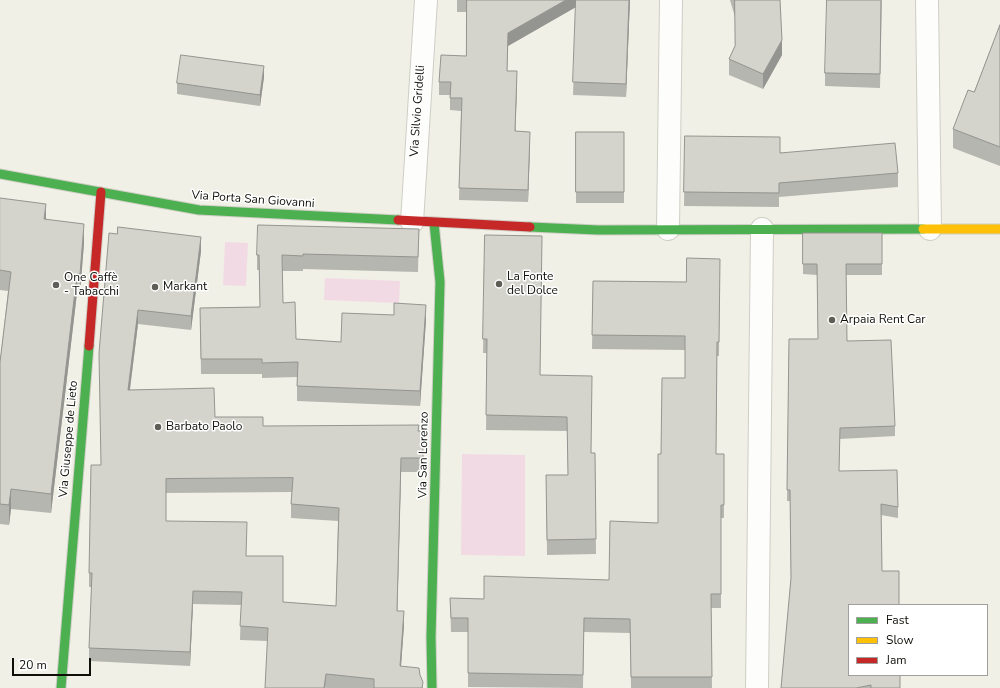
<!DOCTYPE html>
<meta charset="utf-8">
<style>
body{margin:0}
#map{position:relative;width:1000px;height:688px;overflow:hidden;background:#f0f0e6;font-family:"Nunito Sans",sans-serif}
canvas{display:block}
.legend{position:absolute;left:848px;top:604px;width:140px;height:72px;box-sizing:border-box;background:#fff;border:1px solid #9f9f9d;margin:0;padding:5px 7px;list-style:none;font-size:12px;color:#0f0f09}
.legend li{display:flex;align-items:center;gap:8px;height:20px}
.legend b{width:20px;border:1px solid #9f9f9d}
.scale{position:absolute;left:12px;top:658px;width:79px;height:18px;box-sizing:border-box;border:2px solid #0f0f09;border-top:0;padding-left:5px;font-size:12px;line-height:14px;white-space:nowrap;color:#0f0f09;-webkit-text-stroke:3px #fff;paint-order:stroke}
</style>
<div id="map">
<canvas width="1000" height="688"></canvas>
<ul class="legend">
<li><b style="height:5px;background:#4caf50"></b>Fast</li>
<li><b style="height:5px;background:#ffc107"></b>Slow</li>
<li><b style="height:5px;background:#c62828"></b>Jam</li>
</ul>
<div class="scale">20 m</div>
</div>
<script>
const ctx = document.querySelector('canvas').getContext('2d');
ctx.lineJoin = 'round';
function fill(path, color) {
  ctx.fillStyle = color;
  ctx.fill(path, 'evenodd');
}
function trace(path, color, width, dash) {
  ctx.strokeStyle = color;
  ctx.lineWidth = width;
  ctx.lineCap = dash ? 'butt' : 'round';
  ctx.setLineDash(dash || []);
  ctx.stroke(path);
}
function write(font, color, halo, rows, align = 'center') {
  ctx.font = font + ' "Nunito Sans",sans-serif';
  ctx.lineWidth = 3;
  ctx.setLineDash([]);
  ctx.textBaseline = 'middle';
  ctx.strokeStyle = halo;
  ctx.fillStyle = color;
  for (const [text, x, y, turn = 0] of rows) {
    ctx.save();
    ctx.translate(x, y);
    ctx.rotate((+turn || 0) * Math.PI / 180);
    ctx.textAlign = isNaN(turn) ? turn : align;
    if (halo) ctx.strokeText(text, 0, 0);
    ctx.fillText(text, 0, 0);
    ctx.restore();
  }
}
fill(new Path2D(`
 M225,242L248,243L246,286L223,285Z
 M325,278L400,281L399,303L324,300Z
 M462,454L525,455V556L461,555Z`), '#f2dae5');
const street = new Path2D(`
 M927,0L930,229
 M412,222L426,0
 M668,229L671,0
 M757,688L762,229`);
const fast = new Path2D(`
 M0,174L199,210L398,220
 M530,227L598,230L923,229
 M61,688L89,346
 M432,688L431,637L440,282L434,223`);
const slow = new Path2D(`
 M923,229H1000`);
const jam = new Path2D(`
 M398,220L530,227
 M89,346L101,192`);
trace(street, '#cecec6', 24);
trace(fast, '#cecec6', 11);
trace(slow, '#cecec6', 11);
trace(jam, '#cecec6', 11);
trace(street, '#fdfdfb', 22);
trace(fast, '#4caf50', 9);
trace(slow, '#ffc107', 9);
trace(jam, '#c62828', 9);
fill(new Path2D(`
 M457,0H630L626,97L573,95L576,7L508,46L507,71L517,84L515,131L530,144L528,202L459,200L461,111L450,110V95H439V82L466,56L467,12H457Z
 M730,0H780L782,55L763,89L729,75V59L735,46V17Z
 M882,0L880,88L825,86V73Z
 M1000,25V166L953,148V129L974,92Z
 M264,77L260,106L177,94V83Z
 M576,132H624V203H576Z
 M685,136L898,173V187L779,197V207L684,206Z
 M0,198L46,219L84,243L80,293H77L51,513L11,509L9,525L0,524V362L8,291L0,290Z
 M419,229L418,272L303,269V271H282L283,303L296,339L341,342L426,320L420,406L297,401V377L262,378V374H201L200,308L260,307L259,270H257V255Z
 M803,233H882V275H846L847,341L895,426V436L840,439L839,471L898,507V518L881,515L882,571L900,688H781L791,580L790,501H787L789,339H818L817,275L803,274Z
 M117,234L201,251L191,330L138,324L130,390L215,417L263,426L419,431L423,444V472H401L397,611L404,625L401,666L420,675L423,688H326L267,641L240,640L241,605L193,604L190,666L89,661V648L92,587H89V573L101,465ZM292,492L291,504V518L338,521L336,606L283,602L246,556L166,521V493Z
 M485,235L540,375L591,453H595L596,554L547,555L546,475H568L567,431L486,430L487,353H483Z
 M720,259L719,356H717L716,454H724V518H721V608H711L712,688H631L630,633L584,632L583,688L468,687V632H451L450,598L484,599L609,580L658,523L661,454L685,378V350L592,349L593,281L686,282Z`), '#b6b6b0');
fill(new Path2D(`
 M566,0H576V7L508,46L507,83L508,33Z
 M629,0H630L626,97V84Z
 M782,40V55L763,89V74Z
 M264,66V77L260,106V95Z
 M517,71V84L515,144V131Z
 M530,132V144L528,202V190Z
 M46,204V223L44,219Z
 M84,224V243L80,293V274Z
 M201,237V251L191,330V316Z
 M77,274V293L51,513V494Z
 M426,305V320L420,406V391Z
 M138,310V324L128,403V390Z
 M401,458V472L397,624V611Z
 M11,489V509L9,525V505Z
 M193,591V604L190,666V652Z
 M404,611V625L400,680V666Z
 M326,674L325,688H324Z`), '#949490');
const building = new Path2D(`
 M467,0H566L508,33L507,71H517L515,131L530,132L528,190L459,188L462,98H450L451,82H439L441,55L466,56Z
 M576,0H629L626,84L573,82Z
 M735,0H780L782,40L763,74L729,59L735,46Z
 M827,0H881L880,74L825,73Z
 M1000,25V147L953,129L968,90L974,92Z
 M181,55L264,66L260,95L177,83Z
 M576,132H624V192H576Z
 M685,136L780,137V153L895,143L898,173L779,183V193L684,192Z
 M0,198L46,204L44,219L84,224L80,274H77L51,494L11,489L9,505L0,504V362L11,272L0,270Z
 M258,225L419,229L418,257L303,254V256L282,255L283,303L295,302L296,339L341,342L342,313L394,315V303L426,305L420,391L297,386L298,362L262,363V359H201L200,308L260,307L259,255H257Z
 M118,227L201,237L191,316L138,310L128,390L214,388L215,417H263V426L419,425L418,431H423V458H401L397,611H404L400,666L419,668L420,675L423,682L422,688H374V679L326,674L324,688H265L268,628L240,626L242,592L193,591L190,652L89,648L92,573H89L91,465H101L99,353L109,233L117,234ZM293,478L291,504L339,508L336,606L283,602V556H246L247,522L166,521V479Z
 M803,233H882V264H846L847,341L891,340L895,426L840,428L839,471L897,470L898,507L881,504L882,571H899V605H849V675H900V688H871V685L856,688H781L791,578L790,490H787L789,339H818L817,264H803Z
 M485,235L542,236L540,375L592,376L591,453H595L596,539L547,540L546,475H568L567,417L486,415L487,339H483Z
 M687,258L720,259L719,342H717L716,454H724V505H721V594H711L712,677H631L630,619L584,618L583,675L468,673V618H451L450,598L484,599V576L609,580L610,521L658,523V454H661L662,378H685V336L592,335L593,281L686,282Z`);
fill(building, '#d4d4cd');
trace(building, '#949490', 1);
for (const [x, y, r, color] of [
 [499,284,4,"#5e5e56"],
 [56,285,4,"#5e5e56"],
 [155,287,4,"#5e5e56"],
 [832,320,4,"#5e5e56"],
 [158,427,4,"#5e5e56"]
]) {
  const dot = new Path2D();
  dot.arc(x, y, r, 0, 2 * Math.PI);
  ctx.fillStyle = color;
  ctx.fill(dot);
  trace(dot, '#fff', 1.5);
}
write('12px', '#0f0f09', '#fff', [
 ["Via Silvio Gridelli",418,111,-86],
 ["Via Porta San Giovanni",253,200,4],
 ["Via Giuseppe de Lieto",69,439,-85],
 ["Via San Lorenzo",424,455,-89]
]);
write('12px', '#0f0f09', '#fff', [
 ["La Fonte",507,277],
 ["del Dolce",507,291],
 ["One Caffè",64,278],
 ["- Tabacchi",64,292],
 ["Markant",163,287],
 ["Arpaia Rent Car",840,320],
 ["Barbato Paolo",166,427]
], 'left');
</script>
